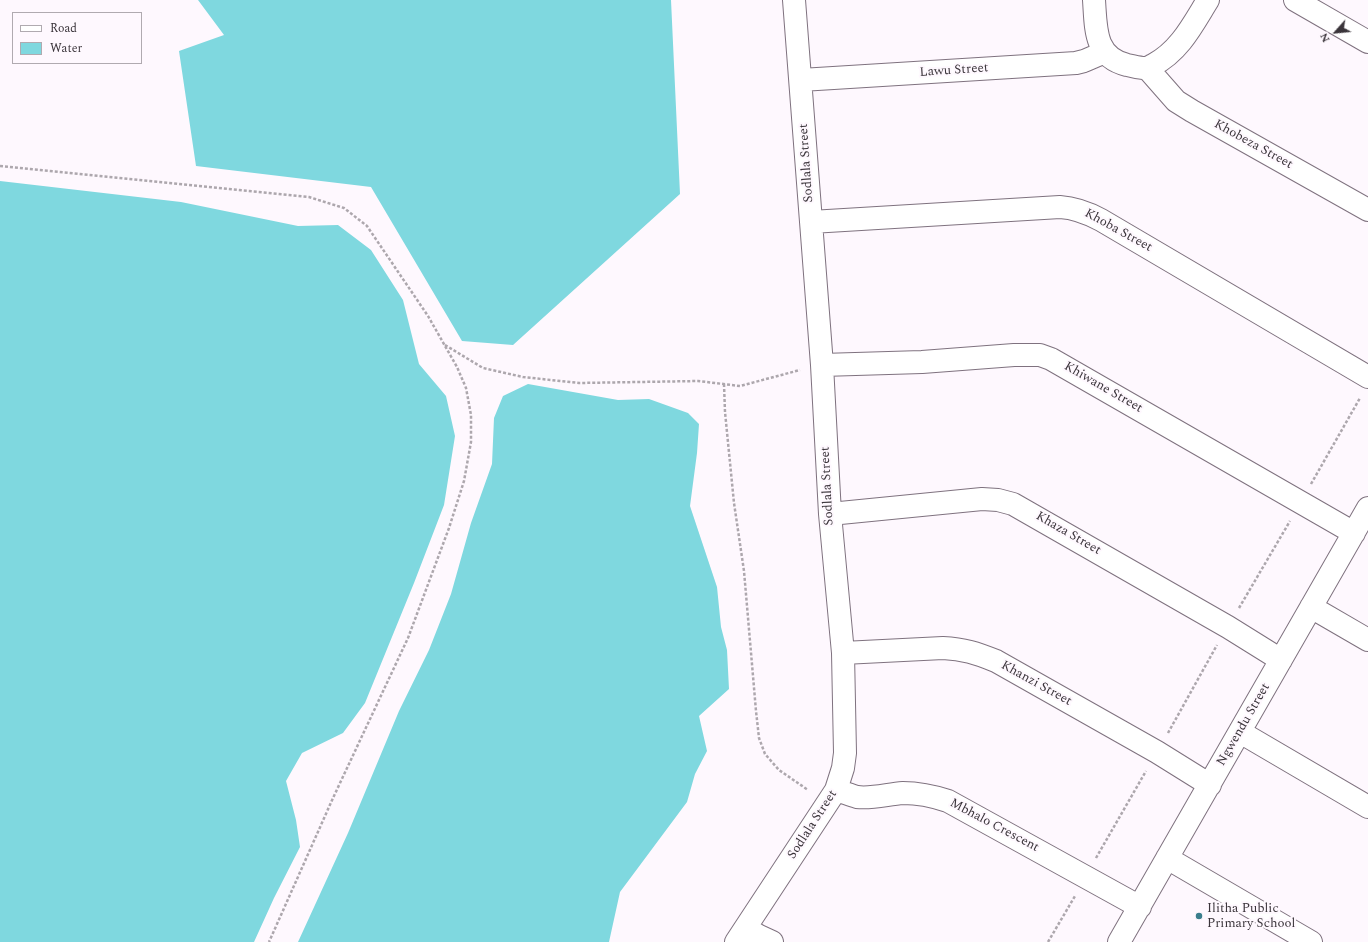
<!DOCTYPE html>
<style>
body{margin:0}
#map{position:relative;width:1368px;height:942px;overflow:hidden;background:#fef8fe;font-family:Spectral,serif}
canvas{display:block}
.legend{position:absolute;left:12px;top:12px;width:130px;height:52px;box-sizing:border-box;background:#fef8fe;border:1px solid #b0aab0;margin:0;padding:5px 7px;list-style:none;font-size:12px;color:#3a343a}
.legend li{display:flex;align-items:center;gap:8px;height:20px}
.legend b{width:20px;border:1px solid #b0aab0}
.north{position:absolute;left:1316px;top:12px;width:40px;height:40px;-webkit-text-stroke:3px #fef8fe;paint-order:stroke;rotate:243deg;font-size:11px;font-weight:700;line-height:16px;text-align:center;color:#3a343a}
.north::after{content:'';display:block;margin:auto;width:14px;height:18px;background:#3a343a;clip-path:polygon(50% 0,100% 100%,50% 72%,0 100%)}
</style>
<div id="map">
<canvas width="1368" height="942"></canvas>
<ul class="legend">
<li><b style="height:5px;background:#fff"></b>Road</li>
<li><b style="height:11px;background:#7fd8df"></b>Water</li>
</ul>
<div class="north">N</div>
</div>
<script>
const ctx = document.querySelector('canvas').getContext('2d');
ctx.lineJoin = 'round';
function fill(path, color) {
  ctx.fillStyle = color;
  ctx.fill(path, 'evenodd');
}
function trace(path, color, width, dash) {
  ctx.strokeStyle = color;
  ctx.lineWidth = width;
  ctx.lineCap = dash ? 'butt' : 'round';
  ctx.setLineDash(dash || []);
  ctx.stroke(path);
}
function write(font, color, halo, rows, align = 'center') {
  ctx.font = font + ' Spectral,serif';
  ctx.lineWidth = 4;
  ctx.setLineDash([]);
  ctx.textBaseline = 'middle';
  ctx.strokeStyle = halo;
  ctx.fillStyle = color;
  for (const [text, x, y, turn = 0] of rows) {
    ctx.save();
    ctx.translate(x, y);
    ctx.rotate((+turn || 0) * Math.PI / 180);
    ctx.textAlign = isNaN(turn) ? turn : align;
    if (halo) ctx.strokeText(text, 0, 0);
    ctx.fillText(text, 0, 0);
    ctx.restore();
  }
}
fill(new Path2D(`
 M198,0H671L680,194L513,345L462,341L371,187L196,166L179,51L224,35Z
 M0,181L181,202L298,226L338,225L371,250L403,300L419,364L446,396L455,436L444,505L414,583L365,703L343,733L302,753L286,781L296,820L300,847L274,898L254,942H0Z
 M528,384L618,400L649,399L688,413L699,424L697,453L690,506L717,587L721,627L727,650L729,689L699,716L707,751L695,774L687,802L620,892L609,942H298L348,833L399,711L429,650L451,594L471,523L492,464L494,418L503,396Z`), '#7fd8df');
const street = new Path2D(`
 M1094,0C1096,28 1094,57 1127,65C1133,66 1139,68 1145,68C1148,68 1151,66 1153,65C1180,51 1193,24 1208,0
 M1295,0L1368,42
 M1147,68L1176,101L1192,111L1368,210
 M801,80L1076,63L1084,61L1105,52
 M811,222L1060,207C1076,208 1088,213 1101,220L1368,377
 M822,365L922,362L1014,355H1040L1051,359L1354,533
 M830,514L982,499L998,500L1013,504L1228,627L1281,660
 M1311,607L1368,640
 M843,653L943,648C964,649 976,653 996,661L1157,752L1210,785
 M1240,732L1368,807
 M836,790C843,792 850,795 857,797C872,799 888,794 903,793C919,793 933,796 948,801L1140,907
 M1167,858L1311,942
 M746,928L759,936L772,942
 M736,942L836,790L843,768L845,753L843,653L830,514L822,365L794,0
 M1119,942L1368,508`);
trace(street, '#7f727f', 24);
trace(new Path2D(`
 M0,166L309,197L344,208L367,226L428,316L457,367L466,388L471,415V442L464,481L449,528L408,638L333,798L269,942
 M445,345L483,368L523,377L579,383L698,381L740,386L800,370
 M724,384L725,412L734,503L744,571L756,711L759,738L765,754L779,770L808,790
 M1311,484L1360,398
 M1239,608L1290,521
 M1168,733L1217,645
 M1096,858L1146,771
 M1048,942L1075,896`), '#ada7ad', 2.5, [3, 2]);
trace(street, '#fff', 22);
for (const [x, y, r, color] of [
 [1199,916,4,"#3a7e8c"]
]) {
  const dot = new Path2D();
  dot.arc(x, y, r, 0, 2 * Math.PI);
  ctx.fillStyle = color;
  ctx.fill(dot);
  trace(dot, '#fef8fe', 1.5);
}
write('13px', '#3a343a', '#fef8fe', [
 ["Lawu Street",954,71,-4],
 ["Khobeza Street",1253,145,29],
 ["Sodlala Street",807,163,-94],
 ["Khoba Street",1118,231,29],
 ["Khiwane Street",1103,388,30],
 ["Sodlala Street",828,486,-93],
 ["Khaza Street",1068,534,30],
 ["Khanzi Street",1036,684,29],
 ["Ngwendu Street",1244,725,-60],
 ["Sodlala Street",813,825,-57],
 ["Mbhalo Crescent",994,826,28]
]);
write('13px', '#3a343a', '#fef8fe', [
 ["Ilitha Public",1207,909],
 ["Primary School",1207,924]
], 'left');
</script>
